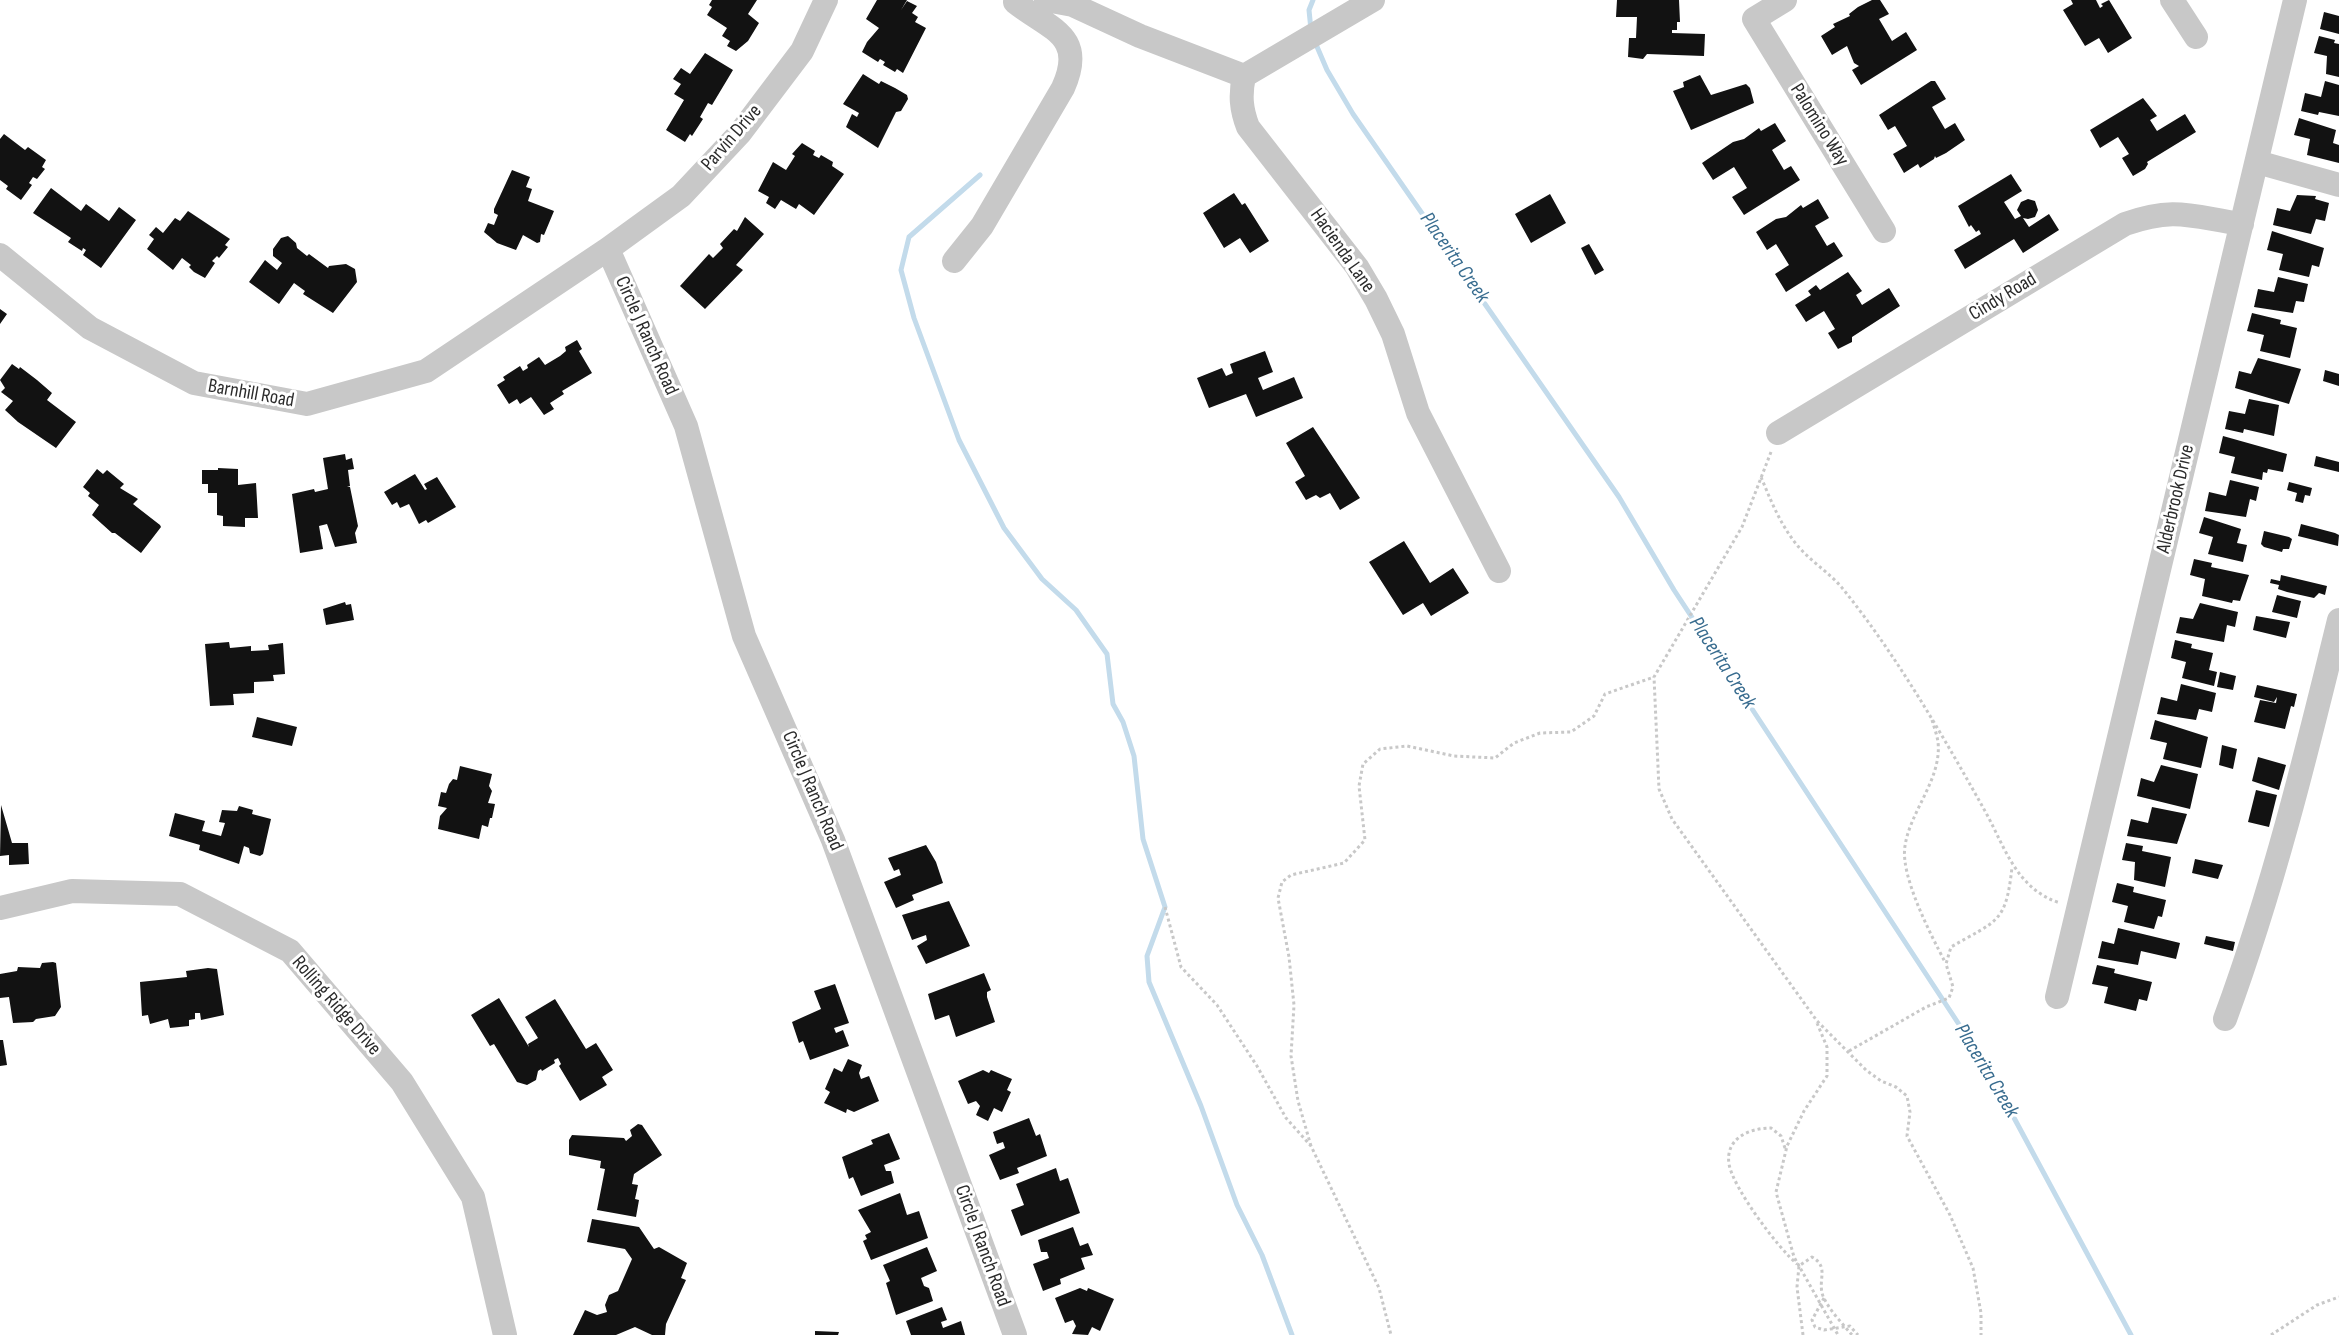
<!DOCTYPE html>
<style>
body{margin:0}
canvas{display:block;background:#fff}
</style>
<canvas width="2339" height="1335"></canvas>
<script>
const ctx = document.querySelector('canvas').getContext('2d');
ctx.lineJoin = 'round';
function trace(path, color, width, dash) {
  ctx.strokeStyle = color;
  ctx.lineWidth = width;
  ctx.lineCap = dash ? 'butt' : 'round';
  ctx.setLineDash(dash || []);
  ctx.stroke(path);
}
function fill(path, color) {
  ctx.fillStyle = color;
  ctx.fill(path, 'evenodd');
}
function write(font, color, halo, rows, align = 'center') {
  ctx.font = font + ' "Sofia Sans Condensed",sans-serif';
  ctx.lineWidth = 6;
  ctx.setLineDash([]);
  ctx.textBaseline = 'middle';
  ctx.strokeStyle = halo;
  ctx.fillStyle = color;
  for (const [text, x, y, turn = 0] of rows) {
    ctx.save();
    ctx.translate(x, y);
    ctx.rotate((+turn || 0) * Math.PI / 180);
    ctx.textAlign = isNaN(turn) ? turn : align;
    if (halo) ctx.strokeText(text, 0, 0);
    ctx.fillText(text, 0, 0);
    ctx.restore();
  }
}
trace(new Path2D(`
 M1311,30L1309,10L1313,0
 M1315,42L1327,70L1353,114L1619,497L1674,590L1985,1064L2131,1335
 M980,175L909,237L901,270L914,318L959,440L1004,528L1042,579L1076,610L1107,654L1113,704L1123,722L1134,756L1143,839L1165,907L1147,956L1149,982L1201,1106L1237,1205L1262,1255L1292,1335`), '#c3dbeb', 5);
fill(new Path2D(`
 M712,0H757L748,14L759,23L748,41L736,51L727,46L730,41L722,36L727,28L707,15L712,7L709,5Z
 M877,0H907L901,10L907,1L917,6L912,13L918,17L915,22L926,28L903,73L897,69L895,72L883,65L885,62L880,59L878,62L862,52L867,42L879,28L866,19Z
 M1617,0H1679L1680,22H1677V30H1672V33L1705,34L1704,56L1647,54L1643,59L1628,57L1629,38H1636L1637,17H1616Z
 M1872,0H1880L1889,14L1879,19L1892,41L1906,32L1917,50L1861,85L1852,70L1859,66L1854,63L1847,46L1832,55L1821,36L1835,27L1833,24L1850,16L1849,14L1858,7Z
 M2071,0H2096L2100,8L2103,6L2101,4L2109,0L2132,38L2108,53L2099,38L2085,46L2063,10L2073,4Z
 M2324,12L2339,16V34L2320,29Z
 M2319,36L2335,40L2334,43L2339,44V77L2326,74L2327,56L2314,53Z
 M705,53L733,70L712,105L708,103L700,117L703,119L692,136L690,134L685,142L666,130L684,100L674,94L681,84L673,79L681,68L690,74Z
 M863,74L879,84L881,81L895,88L907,95L908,99L901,111L896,112L878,148L846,127L852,114L857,117L859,113L843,104Z
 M1700,75L1711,95L1746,84L1750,88L1754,103L1691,130L1673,91L1684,87L1683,82Z
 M1931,81H1935L1946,99L1932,107L1945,129L1955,123L1965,140L1946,153L1936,158L1935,156L1934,159L1920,168L1918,164L1904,173L1893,154L1907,146L1895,126L1888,130L1879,115Z
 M2325,81L2339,85V116L2319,112L2318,115L2301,111L2305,93L2321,97Z
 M2143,98L2157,116L2150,120L2157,131L2185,114L2196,132L2147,162L2148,164L2145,169L2133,176L2122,158L2129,154L2118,137L2100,148L2090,130Z
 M2299,118L2336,130L2333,143L2339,145V163L2307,155L2310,139L2294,135Z
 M1775,123L1786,141L1772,150L1784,170L1791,166L1800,180L1744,215L1732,197L1747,188L1734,167L1713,180L1702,163L1733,142L1744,139L1759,128L1761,131Z
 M4,134L25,150L28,147L46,160L42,167L45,169L37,179L33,177L29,183L32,185L21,200L6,189L8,186L0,180V139Z
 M802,143L815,151L813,155L819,158L821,155L833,162L832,166L844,174L814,215L799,204L796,209L781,200L775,209L766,203L769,197L758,191L773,162L786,170L795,156L792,154Z
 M512,170L530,177L526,187L532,189L528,201L554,211L544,235L541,234L540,242L537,243L523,235L516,250L497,243L484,232L488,223L494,225L498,215L494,213V209Z
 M2011,174L2022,191L2004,202L2015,219L2021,216L2017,210L2021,202L2028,199L2035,201L2038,210L2035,217L2028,219L2023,218L2029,227L2049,214L2059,230L2023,253L2014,239L1965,269L1954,250L1981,234L1979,230L1976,232L1971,225L1969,227L1958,206Z
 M51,188L81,211L86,204L109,221L119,207L136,220L101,268L83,255L86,250L83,248L82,251L68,242L71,238L33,213Z
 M1234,193L1242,205L1245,203L1269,241L1250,253L1240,238L1224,248L1203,213Z
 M1550,194L1566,223L1531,243L1515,214Z
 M2297,195L2316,196L2315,199L2329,203L2325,221L2316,219L2311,234L2273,225L2277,208L2290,211Z
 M1818,199L1829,218L1815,226L1827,246L1834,242L1843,256L1786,292L1775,274L1789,265L1776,244L1767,250L1756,232L1776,219L1786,217L1801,205L1803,208Z
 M188,211L230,239L225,245L228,247L219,258L217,256L212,261L215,263L205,278L194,272L189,267L191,265L182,258L173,270L147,249L154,239L149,235L156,227L163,233L175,218L180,221Z
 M745,217L764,234L736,265L743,270L705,309L680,286L709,254L713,258L723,248L720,244L734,229L737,231Z
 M2272,231L2324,248L2319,267L2312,265L2309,277L2279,270L2283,254L2267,250Z
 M288,236L296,243L297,248L307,256L309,254L328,268L329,266L346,264L355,269L357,282L333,313L303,294L305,291L294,283L279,304L249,282L265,260L277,270L282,263L273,256V249L281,238Z
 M1589,244L1604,270L1595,275L1581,248Z
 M1848,272L1862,291L1856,295L1862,305L1889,288L1900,306L1852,337V342L1838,349L1828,333L1835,329L1824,311L1806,322L1795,305L1811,295L1808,291L1816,285L1820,290Z
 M2278,277L2308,284L2304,302L2296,301L2293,313L2254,307L2258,289L2274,292Z
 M0,309L7,314L0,324Z
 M2252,313L2281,320L2280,324L2297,328L2290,358L2260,351L2264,335L2247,331Z
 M577,340L582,349L579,351L592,373L562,391L564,394L550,403L554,409L544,415L531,397L520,404L517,399L509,404L497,385L505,380L503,377L520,366L523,371L528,368L527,365L539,357L545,365L560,356L566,351L565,347Z
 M1265,351L1273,372L1258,378L1263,390L1294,377L1303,398L1256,417L1246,394L1209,408L1197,378L1222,368L1226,376L1233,373L1230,364Z
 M2258,358L2301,369L2289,404L2235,388L2239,371L2251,374Z
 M12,364L19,369L20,367L37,380L52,393L47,400L76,422L56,448L18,422L5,410L13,401L1,392L5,388L0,380Z
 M2325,370L2339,374V386L2323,381Z
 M2249,399L2279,405L2274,436L2244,429L2243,433L2225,429L2229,411L2245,414Z
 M1313,427L1360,498L1340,510L1330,493L1320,498L1316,495L1306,500L1295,482L1305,476L1286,443Z
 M2223,436L2287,454L2283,472L2268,469L2267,473L2263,472L2262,480L2231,473L2235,457L2219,453Z
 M345,454L346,460L352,458L354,469L348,470L350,486H347L350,487L358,526L355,533L357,543L335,547L327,524L319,526L323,549L300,553L292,494L314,489L315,492L328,489L323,458Z
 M2316,456L2339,462V472L2314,466Z
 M218,468L238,469V485L256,483L258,518H245V527L223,526V516L217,515V493H208V484H202V470H218Z
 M97,469L103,474L107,470L124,484L120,488L138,499L133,504L160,525L161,527L141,553L115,533H112L92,515L99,505L88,496L90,493L83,487Z
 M415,474L425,490L427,489L424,484L437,477L456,507L428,523L426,520L419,524L409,504L400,508L397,502L392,505L384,492Z
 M2230,480L2259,487L2256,501L2250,499L2246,517L2205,511L2209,492L2226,496Z
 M2289,482L2312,488L2310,496L2305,495L2303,503L2295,501L2297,493L2287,490Z
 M2204,517L2241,529L2237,543L2247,545L2243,562L2208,554L2213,537L2199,533Z
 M2301,524L2335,533L2339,535L2338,546L2298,536Z
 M2264,531L2289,537L2292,539L2289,549H2283L2282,552L2264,547L2261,544Z
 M1404,541L1430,583L1453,568L1469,593L1431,616L1423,603L1403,615L1369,562Z
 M2194,559L2212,563L2211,567L2249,575L2240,601L2233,600L2232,603L2202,596L2205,579L2190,575Z
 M2281,575L2327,586L2325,595L2319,593L2314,598L2287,592L2278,589L2279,585L2270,583L2271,579L2280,581Z
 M2277,595L2301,601L2297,618L2272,612Z
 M345,602L346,605L351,604L354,620L326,625L323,609Z
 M2200,603L2238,612L2235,627L2227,625L2224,642L2176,633L2180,617L2193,619Z
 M2256,616L2290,622L2286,638L2253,630Z
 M2175,640L2192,644L2191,648L2213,653L2209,670L2217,672L2214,686L2182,678L2186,662L2171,658Z
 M229,642L230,648L251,646V651L269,650L268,645L283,643L285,674L273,675L274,681L254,682V693L233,694L234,705L210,706L205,644Z
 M2220,672L2236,676L2233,690L2217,687Z
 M2181,684L2216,693L2212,712L2199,709L2196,720L2157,714L2161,697L2177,701Z
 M2257,685L2297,694L2294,707L2291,706L2285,729L2254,722L2260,700L2276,703L2277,697L2274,702L2254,697Z
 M257,717L297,727L292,746L252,737Z
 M2155,720L2208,737L2201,768L2163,759L2167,743L2150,739Z
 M2222,745L2237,749L2233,769L2219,765Z
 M2258,757L2286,765L2279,790L2252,781Z
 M2161,765L2198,774L2190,809L2137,796L2141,778L2154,782Z
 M460,766L492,774L489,786L492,791L488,803L495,804L492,818H490L488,827L482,825L479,839L438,829L440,816L447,808L438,806L441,792L446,793L449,784L453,779L457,780Z
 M2256,790L2277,795L2269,827L2248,822Z
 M1,805L12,843H28L29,864L9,865V855L0,856Z
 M239,806L253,810L252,814L271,819L263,854L260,856L250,853L249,848L244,846L239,864L199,850L200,845L169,836L175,813L205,821L202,831L221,836L225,823L219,822L222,810L237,811Z
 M2152,807L2187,814L2177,844L2127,836L2131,819L2148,823Z
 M2126,843L2143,846L2142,851L2171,857L2165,887L2134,880L2135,862L2122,860Z
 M926,845L936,862L943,883L912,895L914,900L896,908L884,882L901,875L899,869L894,871L888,858Z
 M2195,859L2223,865L2218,879L2192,873Z
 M2117,883L2134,887L2133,892L2166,900L2162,917L2158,916L2154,929L2124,922L2128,906L2112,902Z
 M949,901L970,946L926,964L917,946L927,940L926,935L912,940L902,915Z
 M2118,928L2180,943L2176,959L2141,951L2138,965L2098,958L2102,941L2114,944Z
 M2206,936L2235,942L2233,951L2204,944Z
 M53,962L56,963L61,1007L55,1016L36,1019L33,1022L13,1023L9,997L0,998V974L17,971L18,967L40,968L42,963Z
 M2097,965L2115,969L2114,973L2152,982L2147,1001L2139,999L2136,1011L2104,1003L2108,987L2092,984Z
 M208,968L217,969L224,1015L201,1020L200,1013H195V1019L189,1020V1026L170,1028L168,1019L150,1024L148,1015L142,1016L140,982L187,977L186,971Z
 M984,973L991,990L987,992V997L995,1022L956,1037L949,1015L935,1020L928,994Z
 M835,984L849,1023L834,1028L836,1033L843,1030L849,1046L810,1060L803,1041L799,1043L792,1022L821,1009L814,991Z
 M499,998L529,1047L528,1044L538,1038L525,1017L555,999L586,1049L596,1043L613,1070L602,1077L607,1085L580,1101L559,1066L561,1064L558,1058L554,1060L555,1063L542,1071L541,1069L538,1071L536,1080L527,1085L517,1082L494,1044L490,1046L471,1015Z
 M0,1040H3L7,1065L0,1066Z
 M848,1059L862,1065L859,1073L861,1079L869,1076L879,1101L854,1112L847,1109L846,1113L824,1103L830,1092L825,1089L834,1068L842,1072Z
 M983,1070L989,1073L991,1070L1012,1079L1007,1090L1011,1092L1002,1112L994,1108L988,1121L976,1115L980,1106L976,1101L968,1104L958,1081Z
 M1029,1118L1036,1136L1040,1134L1047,1156L1017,1168L1019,1173L1000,1180L989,1155L1005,1148L1003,1142L997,1144L993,1132Z
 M638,1124L642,1125L662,1155L634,1174L632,1184L638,1185L635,1199L639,1200L636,1217L597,1210L605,1169L600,1168L601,1161L569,1155V1140L572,1135L624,1138L626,1141L632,1136L630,1130Z
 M889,1133L900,1159L884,1165L886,1171H891L894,1183L861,1196L853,1177L849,1179L842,1157L873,1144L871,1140Z
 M1056,1168L1060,1181L1068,1178L1080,1213L1021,1236L1011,1210L1024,1205L1016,1184Z
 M900,1193L907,1215L919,1211L928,1238L871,1260L863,1241L867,1239L865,1235L871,1232L858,1210Z
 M592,1219L639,1227L654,1249L659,1247L687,1263L681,1278L686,1280L666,1324L665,1335H652L635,1327L616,1335H573L585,1310L597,1315L607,1312L605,1305L609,1295L618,1291L632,1259L625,1249L587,1242Z
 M1073,1227L1080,1246L1088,1243L1093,1255L1081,1258L1085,1269L1060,1279L1061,1284L1043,1291L1033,1264L1049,1258L1047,1252H1041L1038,1240Z
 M927,1247L937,1271L921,1278L924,1286L929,1288L933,1301L896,1315L886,1283L890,1281L883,1265Z
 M1080,1288L1087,1291L1088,1288L1114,1299L1100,1331L1092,1327L1088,1335L1072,1334L1076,1326L1073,1320L1065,1323L1055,1298Z
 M942,1307L947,1320L941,1322L943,1328L961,1321L965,1335H911L906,1321Z
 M815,1331L839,1332L838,1335H815Z`), '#121212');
trace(new Path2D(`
 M1771,452L1742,527L1654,677L1659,789L1672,819L1817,1021L1866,1070L1881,1081L1896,1087L1907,1096L1910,1112L1907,1136L1950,1215L1973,1268L1981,1313V1335
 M1761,477C1771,501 1780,524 1797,545C1810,561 1830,573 1843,589C1897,656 1943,736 1985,811C2005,847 2016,889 2060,903
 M1932,720C1934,727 1937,735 1938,742C1942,779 1910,811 1905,846C1900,876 1931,935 1945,962
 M1165,907L1181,967L1217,1005L1257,1066L1286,1118L1311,1146L1379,1288L1391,1335
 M1817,1023L1827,1047V1076L1804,1111L1787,1146L1776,1192L1794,1257L1838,1335
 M1849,1051L1926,1007L1949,998L1953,987L1946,964L1951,947C1997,920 2006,924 2012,867
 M1311,1146L1298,1101L1291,1056L1294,1005L1289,957L1278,898L1282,882L1291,875L1344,863L1365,840L1359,786L1363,764L1380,749L1407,746L1454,756L1495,758L1514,743L1540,733L1571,732L1594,716L1605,694L1654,677
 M1785,1148L1781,1136L1771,1128C1750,1128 1725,1138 1729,1164C1733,1188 1778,1248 1797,1264
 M1824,1298L1812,1320L1815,1327L1824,1330L1850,1326L1858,1335
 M1803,1335L1797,1287L1799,1266L1812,1257C1830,1267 1817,1280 1823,1296C1829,1310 1842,1323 1852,1335
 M2271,1335L2317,1305L2339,1297`), '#c8c8c8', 3, [3, 3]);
trace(new Path2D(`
 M1046,0L1073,5L1140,36L1244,76
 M1373,0L1244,76C1240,95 1241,109 1248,127L1357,267L1376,299L1393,334L1418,413L1499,571
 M1785,0L1754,19L1884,231
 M2172,0L2196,37
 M2257,162L2339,185
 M608,249L686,426L744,636L833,840L1015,1335
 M0,255L90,328L194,383L307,404L426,371L608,249L681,196L740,133L802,51L826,0
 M954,261L982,226L1063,88C1087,35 1049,29 1015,2
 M1778,433L2125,224C2176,206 2192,217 2242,224
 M0,908L72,891L180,894L290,951L402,1082L473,1197L505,1335
 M2057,997L2295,0
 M2225,1019C2273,889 2306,755 2339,620`), '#c8c8c8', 24);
write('20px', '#2b2b2b', '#fff', [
 ["Palomino Way",1819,125,58],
 ["Parvin Drive",732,138,-49],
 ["Hacienda Lane",1342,251,55],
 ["Cindy Road",2003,297,-31],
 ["Circle J Ranch Road",646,336,66],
 ["Barnhill Road",251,394,10],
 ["Alderbrook Drive",2176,499,-77],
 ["Circle J Ranch Road",812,791,67],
 ["Rolling Ridge Drive",336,1006,49],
 ["Circle J Ranch Road",982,1246,70]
]);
write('italic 21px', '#386c8f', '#fff', [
 ["Placerita Creek",1454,258,55],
 ["Placerita Creek",1722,663,57],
 ["Placerita Creek",1986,1071,59]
]);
</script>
